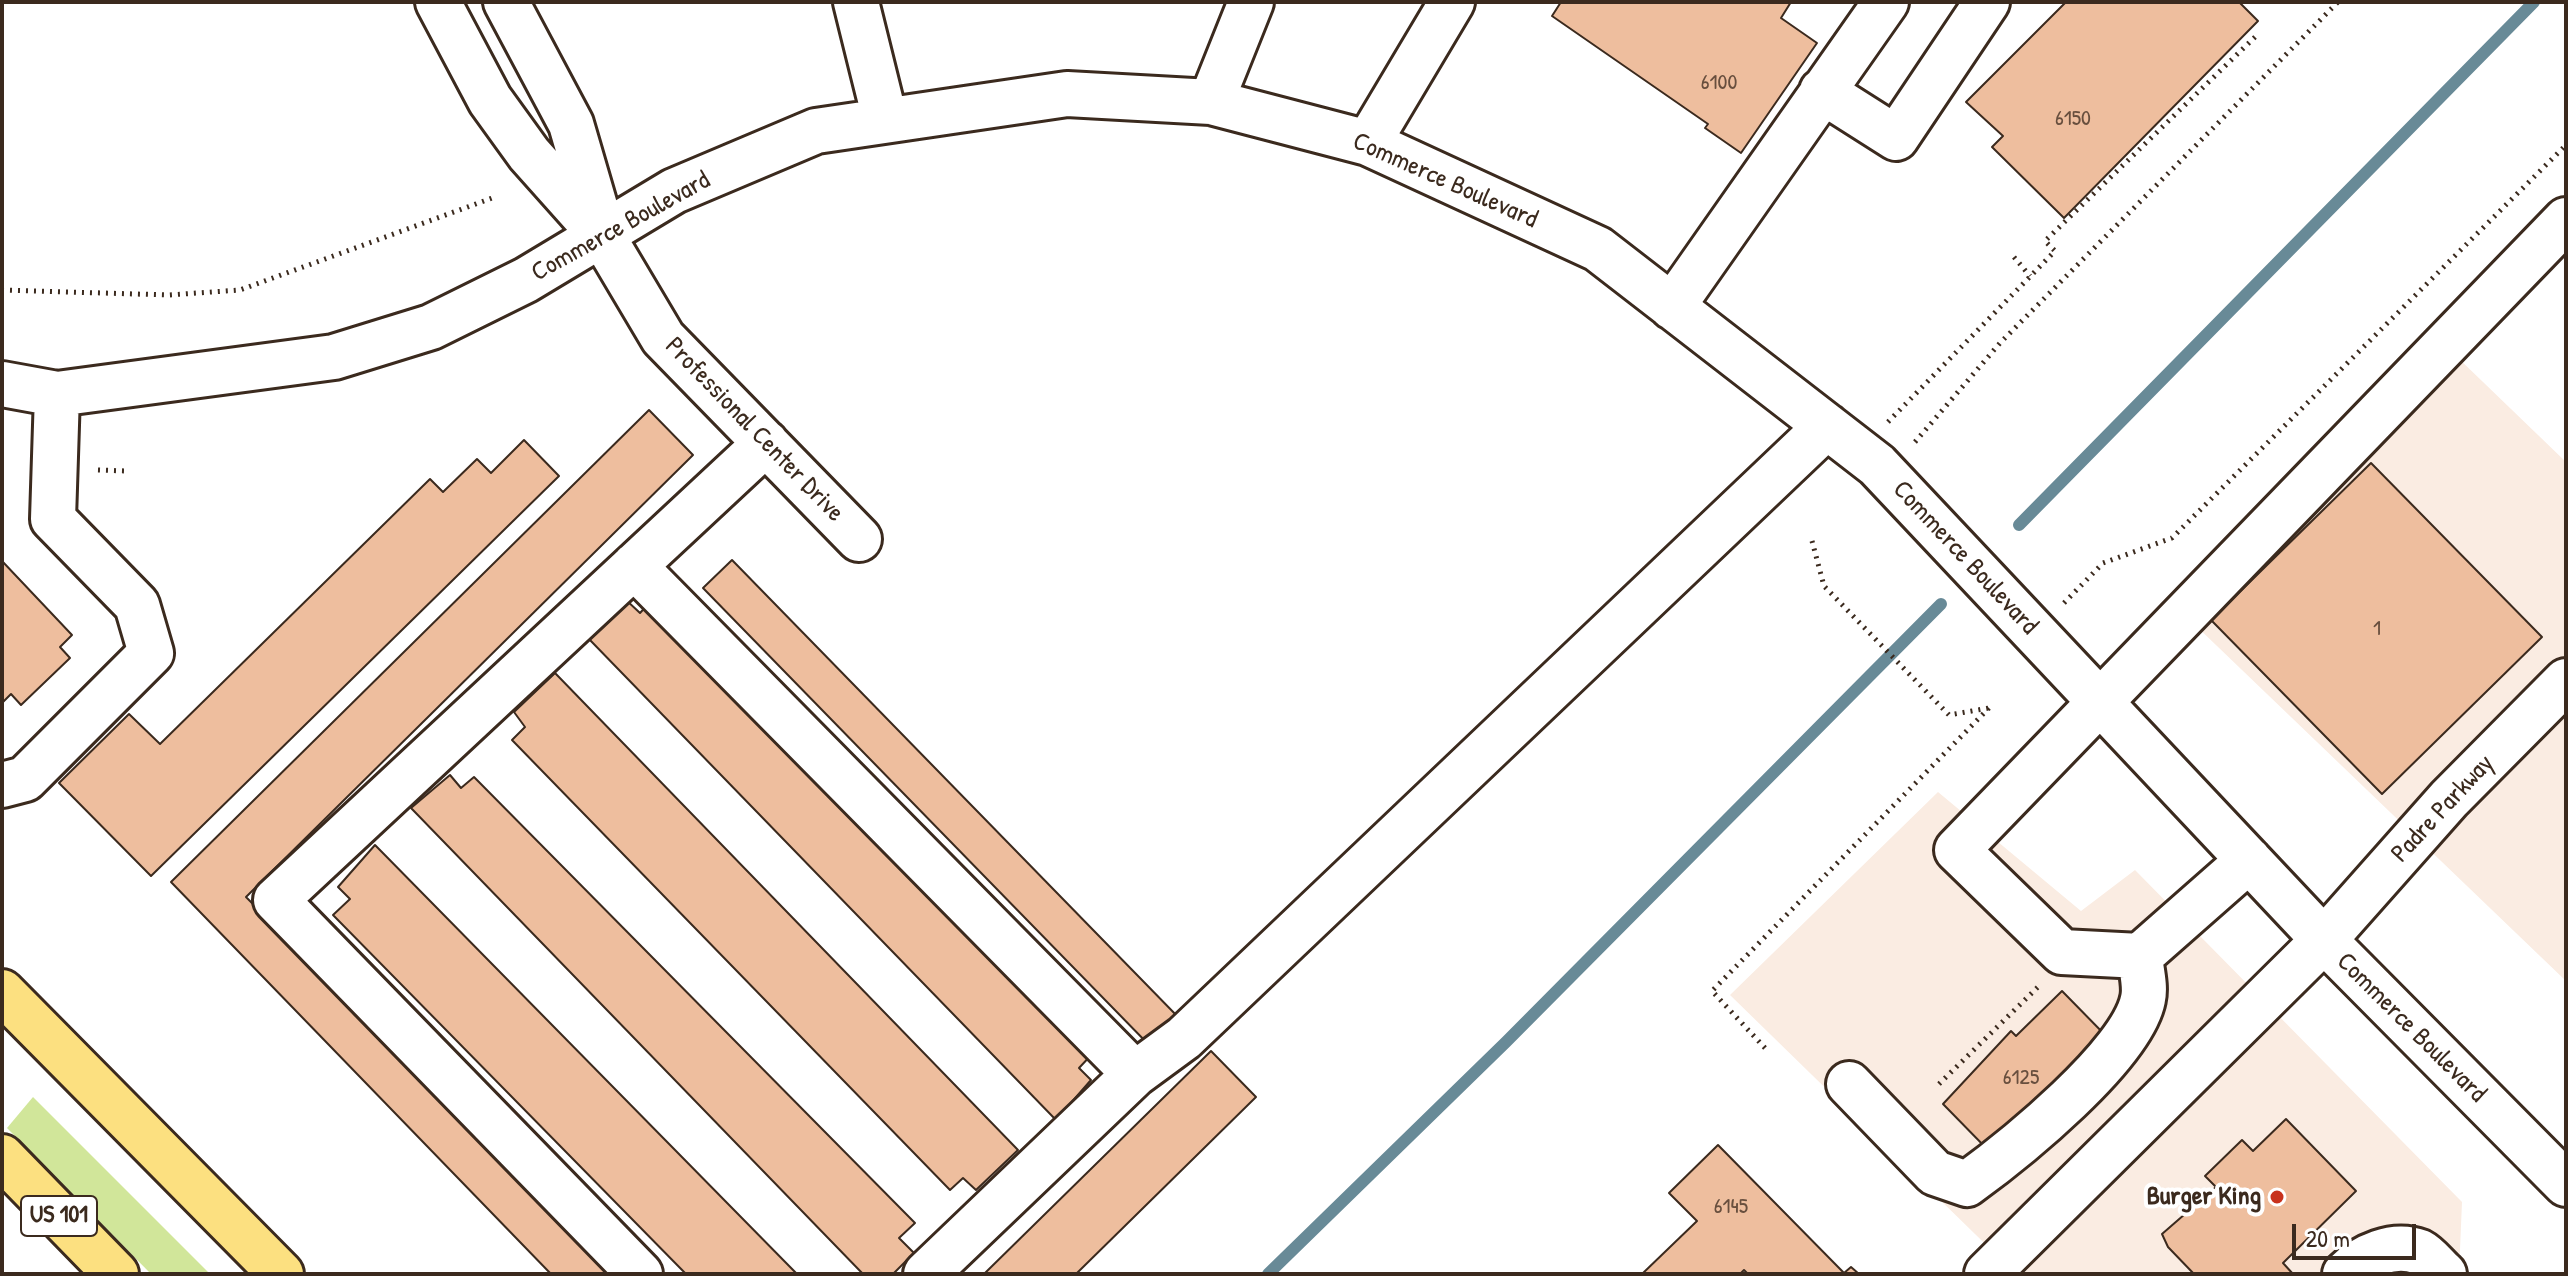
<!DOCTYPE html>
<style>
body{margin:0}
#map{position:relative;width:2568px;height:1276px;overflow:hidden;background:#fff;font-family:"Patrick Hand",sans-serif}
canvas{display:block}
.frame{position:absolute;inset:0;border:4px solid #3b2a1e;pointer-events:none}
.scale{position:absolute;left:2292px;top:1224px;width:124px;height:36px;box-sizing:border-box;border:4px solid #3b2a1e;border-top:0;padding-left:10px;font-size:24px;line-height:28px;white-space:nowrap;color:#3b2a1e;-webkit-text-stroke:6px #fff;paint-order:stroke}
</style>
<div id="map">
<canvas width="2568" height="1276"></canvas>
<div class="frame"></div>
<div class="scale">20 m</div>
</div>
<script>
const ctx = document.querySelector('canvas').getContext('2d');
ctx.lineJoin = 'round';
function fill(path, color) {
  ctx.fillStyle = color;
  ctx.fill(path, 'evenodd');
}
function trace(path, color, width, dash) {
  ctx.strokeStyle = color;
  ctx.lineWidth = width;
  ctx.lineCap = dash ? 'butt' : 'round';
  ctx.setLineDash(dash || []);
  ctx.stroke(path);
}
function write(font, color, halo, rows, align = 'center') {
  ctx.font = font + ' "Patrick Hand",sans-serif';
  ctx.lineWidth = 8;
  ctx.setLineDash([]);
  ctx.textBaseline = 'middle';
  ctx.strokeStyle = halo;
  ctx.fillStyle = color;
  for (const [text, x, y, turn = 0] of rows) {
    ctx.save();
    ctx.translate(x, y);
    ctx.rotate((+turn || 0) * Math.PI / 180);
    ctx.textAlign = isNaN(turn) ? turn : align;
    if (halo) ctx.strokeText(text, 0, 0);
    ctx.fillText(text, 0, 0);
    ctx.restore();
  }
}
fill(new Path2D(`
 M2455,355L2566,462V981L2192,622Z
 M1938,792L2081,911L2135,870L2462,1202L2459,1274H2016L1730,995Z`), '#faece2');
fill(new Path2D(`
 M33,1097L210,1274H151L7,1128Z`), '#d1e69a');
trace(new Path2D(`
 M2019,525L2534,2
 M1268,1274L1506,1042L1941,604`), '#688a97', 12);
const building = new Path2D(`
 M1561,2H1791L1781,18L1817,43L1741,153L1705,128L1708,124L1552,16Z
 M2066,2H2239L2258,21L2064,218L1992,147L2003,136L1966,102Z
 M649,410L693,455L246,897L618,1274H551L171,882Z
 M524,440L559,476L151,876L59,783L129,714L160,744L430,479L443,492L477,459L491,473Z
 M2371,463L2542,637L2382,794L2211,620Z
 M732,560L1181,1020L1151,1047L703,588Z
 M2,561L72,635L60,647L70,658L21,705L11,694L2,703Z
 M625,599L640,613L652,600L1093,1053L1079,1068L1091,1080L1056,1120L588,638Z
 M555,673L1018,1150L976,1190L963,1178L950,1190L512,740L525,727L514,712Z
 M450,775L461,788L474,777L915,1223L899,1238L914,1253L893,1274H863L411,808Z
 M375,845L797,1274H686L333,915L350,899L338,887Z
 M2062,991L2111,1041L1989,1151L1943,1104L2011,1031L2016,1036Z
 M1211,1051L1256,1097L1076,1274H984Z
 M2286,1119L2356,1191L2283,1263L2293,1274H2194L2168,1247L2162,1234L2216,1187L2205,1176L2242,1140L2253,1151Z
 M1718,1145L1844,1273L1851,1267L1859,1274H1748L1744,1270L1740,1274H1642L1697,1221L1669,1193Z`);
fill(building, '#eebe9e');
trace(building, '#3b2a1e', 2);
const minor = new Path2D(`
 M438,2L490,100L529,154L603,237L663,338L859,539
 M506,2L571,124L601,227
 M856,2L885,119
 M1822,91L1896,138L1987,2
 M1211,102L1251,2
 M1368,143L1452,2
 M1672,307L1886,2
 M2,384L57,394L334,357L431,327L526,280L674,191L816,131L1067,94L1211,102L1368,143L1598,249L1877,465L2324,940L2566,1184
 M634,566L1135,1074L926,1274
 M2,785L25,779L151,653L137,605L53,519L57,394
 M2249,860L2140,956L2062,952L1957,850L2566,220
 M1135,1074L1184,1038L1827,426
 M1849,1084L1935,1173L1967,1184C2014,1150 2132,1055 2143,999C2146,986 2141,969 2140,956
 M640,1274L276,900L766,443
 M1987,1274L2324,940L2449,799L2566,681
 M2345,1274C2363,1256 2393,1242 2420,1252C2428,1256 2437,1268 2444,1274`);
const highway = new Path2D(`
 M2,992L281,1274
 M2,1157L116,1274`);
trace(minor, '#3b2a1e', 50);
trace(highway, '#3b2a1e', 50);
trace(new Path2D(`
 M2014,257L2030,276
 M2,290L169,295L240,290L495,197
 M1888,422L2055,251L2045,241L2256,36
 M1915,442L2000,343L2338,2
 M98,470L126,471
 M1812,541L1824,586L1949,715L1989,708
 M2064,603L2103,563L2172,538L2566,145
 M1765,1048L1712,991L1989,708
 M1939,1084L2040,985`), '#3b2a1e', 5, [2, 6]);
trace(minor, '#fff', 44);
trace(highway, '#fce080', 44);
for (const [x, y, r, color] of [
 [2277,1197,8,"#c8321e"]
]) {
  const dot = new Path2D();
  dot.arc(x, y, r, 0, 2 * Math.PI);
  ctx.fillStyle = color;
  ctx.fill(dot);
  trace(dot, '#fff', 3);
}
write('22px', '#684f3e', null, [
 ["6100",1719,83],
 ["6150",2073,119],
 ["1",2377,629],
 ["6125",2021,1078],
 ["6145",1731,1207]
]);
for (const [x, y, w] of [
 [59,1216,76]
]) {
  const box = new Path2D();
  box.roundRect(x - w / 2, y - 20, w, 40, 6);
  ctx.fillStyle = '#fff';
  ctx.fill(box);
  trace(box, '#3b2a1e', 2);
}
write('bold 24px', '#3b2a1e', null, [
 ["US 101",59,1216]
]);
write('26px', '#3b2a1e', '#fff', [
 ["Commerce Boulevard",1445,181,24],
 ["Commerce Boulevard",621,227,-29],
 ["Professional Center Drive",754,430,46],
 ["Commerce Boulevard",1965,558,47],
 ["Padre Parkway",2443,809,-47],
 ["Commerce Boulevard",2411,1028,45]
]);
write('bold 26px', '#3b2a1e', '#fff', [
 ["Burger King",2261,1197]
], 'right');
</script>
